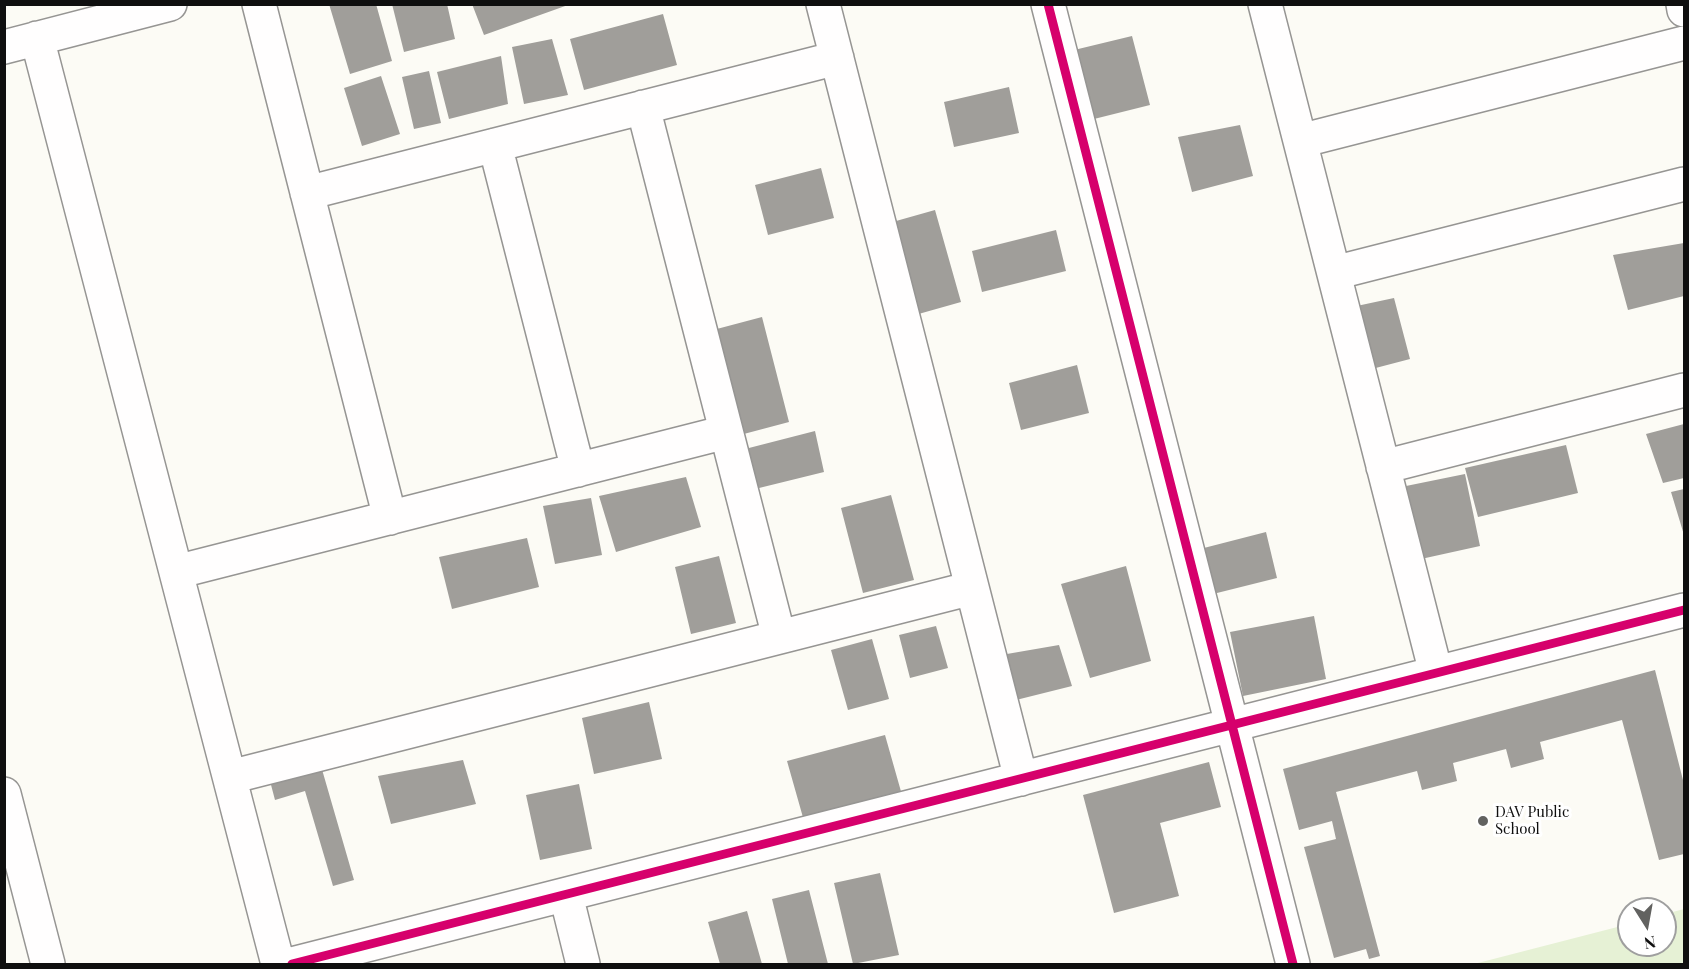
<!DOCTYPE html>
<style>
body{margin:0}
#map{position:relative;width:1689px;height:969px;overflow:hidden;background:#fcfbf5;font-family:"Playfair Display",serif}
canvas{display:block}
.frame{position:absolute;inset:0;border:6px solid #0f0f0f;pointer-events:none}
.north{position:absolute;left:1617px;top:897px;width:60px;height:60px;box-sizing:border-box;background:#fff;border:2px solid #9f9f9f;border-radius:50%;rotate:169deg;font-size:16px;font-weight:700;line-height:24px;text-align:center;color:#0f0f0f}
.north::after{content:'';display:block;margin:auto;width:21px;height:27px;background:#626260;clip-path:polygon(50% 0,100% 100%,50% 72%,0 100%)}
</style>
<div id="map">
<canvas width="1689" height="969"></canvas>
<div class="frame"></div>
<div class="north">N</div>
</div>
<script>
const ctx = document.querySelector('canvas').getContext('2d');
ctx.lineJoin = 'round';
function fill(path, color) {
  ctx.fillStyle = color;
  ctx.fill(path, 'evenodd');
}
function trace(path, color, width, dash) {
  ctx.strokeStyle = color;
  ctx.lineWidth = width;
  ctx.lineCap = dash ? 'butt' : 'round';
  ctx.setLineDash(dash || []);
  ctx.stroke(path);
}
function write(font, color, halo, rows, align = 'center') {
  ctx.font = font + ' "Playfair Display",serif';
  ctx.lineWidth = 6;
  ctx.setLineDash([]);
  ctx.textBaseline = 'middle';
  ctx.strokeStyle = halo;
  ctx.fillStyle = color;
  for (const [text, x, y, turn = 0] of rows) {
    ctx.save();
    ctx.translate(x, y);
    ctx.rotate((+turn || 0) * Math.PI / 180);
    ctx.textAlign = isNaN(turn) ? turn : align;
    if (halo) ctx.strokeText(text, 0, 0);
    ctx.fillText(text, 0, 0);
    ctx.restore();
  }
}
fill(new Path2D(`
 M1684,909V964H1474L1629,924V945H1665V914Z`), '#e6f1d5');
fill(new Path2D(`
 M329,4H376L392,61L350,74Z
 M392,4H447L455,39L404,52Z
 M472,4H568V5L484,35Z
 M663,14L677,65L584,90L570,39Z
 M1132,36L1150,105L1086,121L1070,51Z
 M552,39L568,95L524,104L512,47Z
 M501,56L508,104L449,119L437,72Z
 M429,71L441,123L414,129L402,77Z
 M381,76L400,134L362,146L344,88Z
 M1009,87L1019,133L954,147L944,102Z
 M1240,125L1253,176L1192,192L1178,137Z
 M821,168L834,218L768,235L755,185Z
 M935,210L961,302L915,315L889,223Z
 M1056,230L1066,271L982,292L972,251Z
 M1684,243V296L1628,310L1613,255Z
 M1394,298L1410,359L1368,370L1352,307Z
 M762,317L789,422L740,435L713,330Z
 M1077,365L1089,413L1021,430L1009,383Z
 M1684,424V478L1663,483L1646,434Z
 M815,431L824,472L755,489L745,449Z
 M1566,445L1578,493L1478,517L1465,468Z
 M1465,474L1480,546L1421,559L1406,486Z
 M686,477L701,527L616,552L599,496Z
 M1684,489V535L1671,492Z
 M891,495L914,580L863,593L841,508Z
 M591,498L602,555L555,564L543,506Z
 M1266,532L1277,578L1213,594L1200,549Z
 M527,538L539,587L452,609L439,557Z
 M719,556L736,623L691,634L675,567Z
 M1126,566L1151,661L1090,678L1061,584Z
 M1314,616L1326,679L1243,696L1230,632Z
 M936,626L948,668L910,678L899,635Z
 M872,639L889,699L848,710L831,650Z
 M1059,645L1072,686L1012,701L1001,655Z
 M1655,670L1684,784V854L1659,860L1622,720L1540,742L1544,759L1511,768L1506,749L1453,763L1457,781L1422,790L1417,771L1336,792L1380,956L1369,959L1366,949L1334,958L1304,847L1336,839L1332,821L1299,830L1283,769Z
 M649,702L662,759L594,774L582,718Z
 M885,735L902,795L804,821L787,761Z
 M463,760L476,804L391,824L378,776Z
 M1209,762L1221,807L1160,823L1179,896L1114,913L1083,795Z
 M321,766L354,880L333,886L305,791L275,800L270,781Z
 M579,784L592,849L540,860L526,795Z
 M880,873L899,955L853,964L834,883Z
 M809,890L828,964H788L772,899Z
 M747,911L762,964H720L708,922Z`), '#a09e9a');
const minor = new Path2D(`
 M259,4L390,518
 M823,4L1021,779
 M1048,4L1293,964
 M1265,4L1436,673
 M1683,4L1684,10
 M37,38L278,964
 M4,47L170,4
 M643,107L779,637
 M1300,141L1684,43
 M495,145L578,470
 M307,193L837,58
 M1334,273L1684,184
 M1383,467L1684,390
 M176,572L726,432
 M230,777L972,588
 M4,794L48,964
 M566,895L583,964
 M292,964L1684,610`);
trace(minor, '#969593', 36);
trace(minor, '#fffefe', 33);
trace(new Path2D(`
 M1048,4L1293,964
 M292,964L1684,610`), '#d6006c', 9);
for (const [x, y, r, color] of [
 [1483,821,6,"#626260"]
]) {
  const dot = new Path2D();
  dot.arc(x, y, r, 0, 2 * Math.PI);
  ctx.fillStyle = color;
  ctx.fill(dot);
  trace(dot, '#fff', 2);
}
write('15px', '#0f0f0f', '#fff', [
 ["DAV Public",1495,812],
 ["School",1495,829]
], 'left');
</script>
